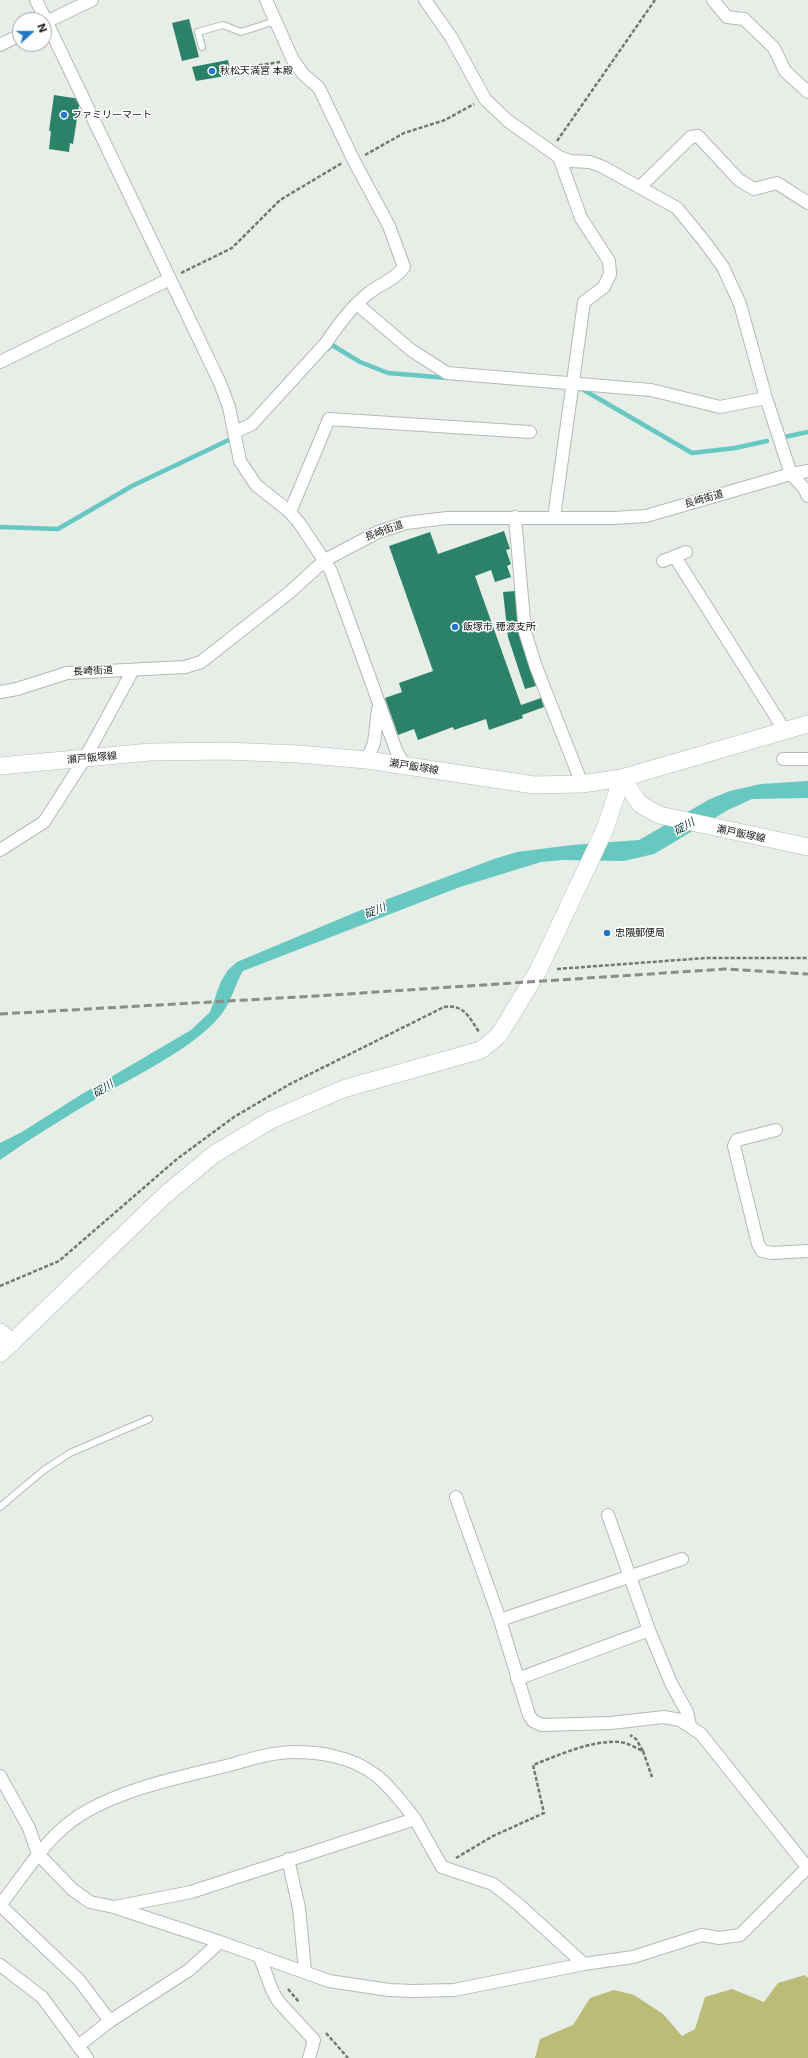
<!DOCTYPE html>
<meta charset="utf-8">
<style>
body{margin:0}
#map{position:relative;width:808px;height:2058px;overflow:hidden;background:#e7ede7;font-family:Inter,sans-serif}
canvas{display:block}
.north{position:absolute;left:12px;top:12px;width:40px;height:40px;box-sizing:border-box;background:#fff;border:1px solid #a1a2a1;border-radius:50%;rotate:69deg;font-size:11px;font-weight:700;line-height:16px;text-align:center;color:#151715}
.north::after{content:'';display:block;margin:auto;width:14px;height:18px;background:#2377c5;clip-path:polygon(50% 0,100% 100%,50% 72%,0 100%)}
</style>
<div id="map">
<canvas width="808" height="2058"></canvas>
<div class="north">N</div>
</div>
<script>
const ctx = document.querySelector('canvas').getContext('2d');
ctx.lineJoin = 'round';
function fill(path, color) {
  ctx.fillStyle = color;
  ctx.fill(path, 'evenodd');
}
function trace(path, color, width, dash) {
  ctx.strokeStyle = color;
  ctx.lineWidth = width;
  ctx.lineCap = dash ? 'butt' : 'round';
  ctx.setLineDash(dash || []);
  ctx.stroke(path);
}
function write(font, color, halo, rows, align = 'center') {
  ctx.font = font + ' Inter,"Noto Sans JP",sans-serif';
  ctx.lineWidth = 3;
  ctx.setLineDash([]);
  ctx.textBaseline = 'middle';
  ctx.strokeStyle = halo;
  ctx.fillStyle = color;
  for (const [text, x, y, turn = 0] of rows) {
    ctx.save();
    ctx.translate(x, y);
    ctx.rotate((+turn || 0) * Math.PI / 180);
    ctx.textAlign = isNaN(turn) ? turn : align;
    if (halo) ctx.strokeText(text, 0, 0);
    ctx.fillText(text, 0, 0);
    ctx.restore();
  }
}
fill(new Path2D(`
 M805,1975L808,1978V2058H535L540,2039L573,2025L590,1998L614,1990L634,1995L663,2014L682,2036L695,2029L705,1997L732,1989L764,2002L778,1983Z`), '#bbbc77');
fill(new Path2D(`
 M808,781V798L752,799L728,810L654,854L624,861L563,860L541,862L460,887L243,971C235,984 232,1000 223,1012C202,1043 139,1074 106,1093C70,1114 34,1136 0,1160V1143L22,1132L82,1094L191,1030L210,1012L221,981L228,970L237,962L385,900L494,859L517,852L572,845L639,840L710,799L730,791L761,784Z`), '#67c7c1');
trace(new Path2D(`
 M328,349L332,345L360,362L388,373L448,378
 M582,389L692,453L735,448L767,441
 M780,438L808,432
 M0,527L58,529L132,486L233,438`), '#67c7c1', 4.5);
fill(new Path2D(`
 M189,19L199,57L182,61L172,23Z
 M228,60L231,75L196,81L192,67Z
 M54,95L80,99L73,144L70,143L69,152L49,149L51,131H49Z
 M504,531L510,549L506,550L511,564L507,566L511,577L495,582L491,570L475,576L521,705L541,698L544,707L522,715L523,718L489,730L486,719L454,730L453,727L418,740L414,729L398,735L385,698L402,692L399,683L433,671L389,546L430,532L438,554Z
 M515,591L520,636L536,686L525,689L508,637L503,592Z`), '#2c8268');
const lane = new Path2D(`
 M202,47L198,32L223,25L241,32L275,21
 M0,1507L44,1470L70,1453L149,1419`);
const street = new Path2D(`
 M36,0L220,383L229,407L240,461L256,485L290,512L300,524L331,571L396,750L402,761L410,767
 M425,0L451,37L485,99L508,121L559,157L570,161L590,162L603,167L677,208L704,241L723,267L740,304L766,398L791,474L804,488L808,496
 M713,0L727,17L744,19L774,48L785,71L808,92
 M44,23L92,0
 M0,45L20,35
 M641,186L691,137L698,136L739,180L754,189L777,183L808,203
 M358,305L411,350L447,373L651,390L720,407L766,398
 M0,362L170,279
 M235,432L252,424L326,343C336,328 354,304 369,293C381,283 395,280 404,267L389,226L354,161L319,88L303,74L293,60L266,0
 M290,512L329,419L530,432
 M515,517L525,632L536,667L582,784
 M554,517L584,302L604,287L610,274L609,261L581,218L559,157
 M675,557L785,731
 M663,561L686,552
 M0,692L17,689L67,673L185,667L201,662L290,592L325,560L378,532L406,523L447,518H614L646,516L791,474L808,471
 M783,759H808
 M367,760L374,743L378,709
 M0,850L44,822L85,758L133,670
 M776,1130L737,1140L734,1146L758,1244L762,1251L772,1253L808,1251
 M456,1497L500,1620L529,1715L533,1721L542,1725L611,1723L664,1717L680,1720L701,1734L807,1867
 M500,1620L682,1559
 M649,1630L671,1683L687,1712L690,1725
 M517,1679L649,1630L608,1515
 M0,1776L29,1828L38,1854L73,1890L90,1902L114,1907L220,1942L329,1981L389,1990L413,1991L454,1990L584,1964L633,1957L702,1935L719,1938L740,1935L808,1867
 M288,1859L299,1908L305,1971
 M0,1905C21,1879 38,1850 63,1828C102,1793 176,1778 226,1766C248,1760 272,1752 294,1752C306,1752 321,1753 333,1756C375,1765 390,1787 415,1819
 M0,1905L79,1980L110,2021L78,2046
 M115,1907L191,1892L415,1819L442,1867L493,1884L518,1904L584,1964
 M259,1955L272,1990L278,2001L314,2040L309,2058
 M0,1965L42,1997L87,2058
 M110,2021L189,1970L220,1942`);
const secondary = new Path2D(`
 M0,766L150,752L226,751L298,754L367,760L534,785L582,784L622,778L640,804L659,815L808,847
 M0,1332L12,1343
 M0,1354L164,1196L213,1155L271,1120L343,1089L481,1050L499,1035L538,971L605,829L622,778L808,724`);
trace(lane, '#b4bab5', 8);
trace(street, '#b4bab5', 14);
trace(secondary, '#b4bab5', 18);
trace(new Path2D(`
 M235,69L280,62
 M557,141L655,0
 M365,155L404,133L445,120L474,104
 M181,273L232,248L280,200L342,163
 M557,969L706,958H808
 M0,1286L59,1261L177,1159L234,1117L290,1084L444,1007C464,1004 469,1017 479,1032
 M643,1751L652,1777
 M456,1858L493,1836L544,1813L533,1765C559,1755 591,1740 620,1742C628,1743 636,1748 643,1751L636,1739L630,1735
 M288,1989L299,2002
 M326,2033L348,2058`), '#747874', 2.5, [4, 2]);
trace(lane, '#fff', 6);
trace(street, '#fff', 12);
trace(secondary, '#fff', 17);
trace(new Path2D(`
 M0,1014L316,996L725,969L808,974`), '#888d88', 3, [8, 4]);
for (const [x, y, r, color] of [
 [212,71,4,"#2377c5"],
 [64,115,4,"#2377c5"],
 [455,627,4,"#2377c5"],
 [607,933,4,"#2377c5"]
]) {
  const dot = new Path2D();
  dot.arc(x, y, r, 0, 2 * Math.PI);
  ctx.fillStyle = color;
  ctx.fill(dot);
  trace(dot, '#fff', 1.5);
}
write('10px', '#151715', '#fff', [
 ["秋松天満宮 本殿",220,71],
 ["ファミリーマート",72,115],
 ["飯塚市 穂波支所",463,627],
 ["忠隈郵便局",615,933]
], 'left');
write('10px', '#151715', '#fff', [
 ["長崎街道",704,499,-16],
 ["長崎街道",384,531,-20],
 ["長崎街道",93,671,-3],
 ["瀬戸飯塚線",92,758,-5],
 ["瀬戸飯塚線",414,767,9],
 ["瀬戸飯塚線",741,834,12]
]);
write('italic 11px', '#0b3a37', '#fff', [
 ["碇川",684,827,-30],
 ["碇川",375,911,-22],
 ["碇川",103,1089,-32]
]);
</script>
